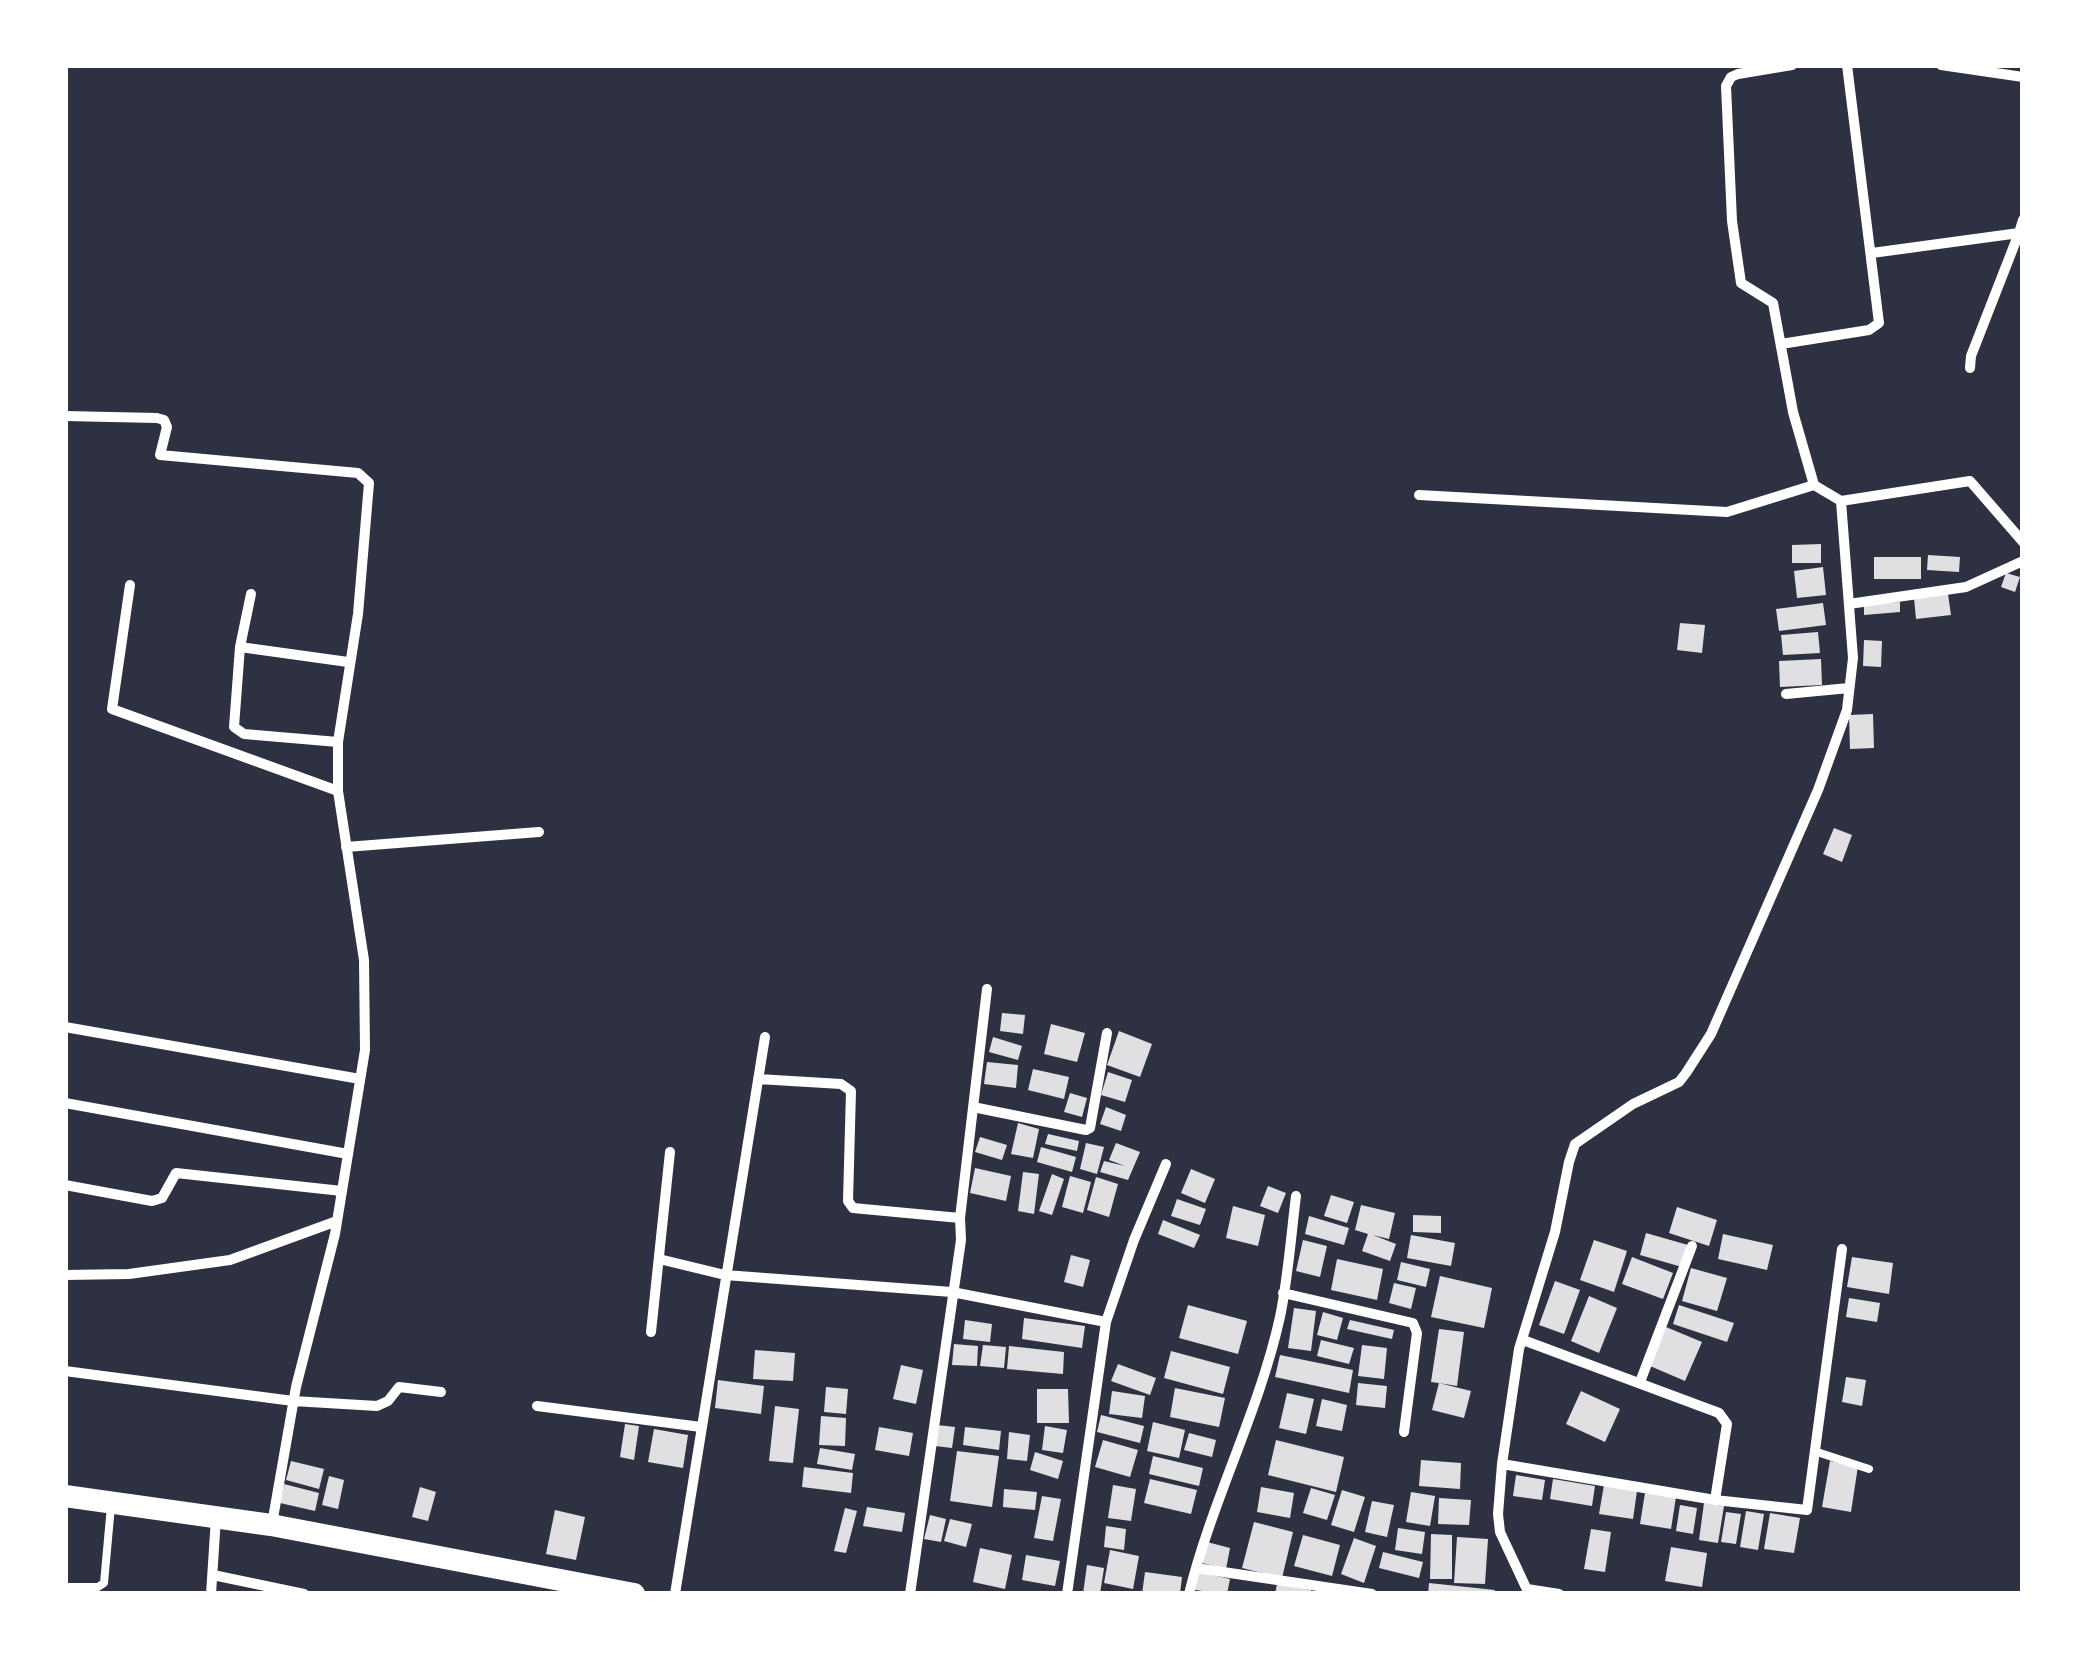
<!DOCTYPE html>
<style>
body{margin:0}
#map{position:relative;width:2088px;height:1659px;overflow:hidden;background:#2d3142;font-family:Raleway,sans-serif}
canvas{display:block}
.frame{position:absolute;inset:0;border:68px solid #fff;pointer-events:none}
</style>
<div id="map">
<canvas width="2088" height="1659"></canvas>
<div class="frame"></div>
</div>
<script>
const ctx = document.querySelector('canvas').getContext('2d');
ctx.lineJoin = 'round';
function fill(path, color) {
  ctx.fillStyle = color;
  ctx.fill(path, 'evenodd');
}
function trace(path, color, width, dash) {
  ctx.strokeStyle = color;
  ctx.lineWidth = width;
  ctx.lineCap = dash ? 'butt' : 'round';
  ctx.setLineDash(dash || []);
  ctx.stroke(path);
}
fill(new Path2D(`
 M1821,544V563H1792V545Z
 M1928,555L1960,557L1959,572L1927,570Z
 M1874,557H1921V579H1874Z
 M1823,567L1826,595L1797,598L1794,571Z
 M2006,573L2020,577L2015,592L2001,587Z
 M1948,594L1951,615L1916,619L1914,598Z
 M1900,602V612L1864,615V604Z
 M1823,603L1826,625L1779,631L1776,609Z
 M1680,623L1705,625L1702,653L1677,650Z
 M1818,632L1820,653L1783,655L1781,635Z
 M1864,640L1882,641L1881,667L1863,666Z
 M1821,659L1822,685L1780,687L1779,661Z
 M1873,714L1874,748L1850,749L1849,715Z
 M1834,828L1852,835L1842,862L1823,854Z
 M1002,1013L1025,1015L1023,1034L1000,1031Z
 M1051,1024L1085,1033L1077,1062L1044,1054Z
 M1119,1031L1152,1044L1140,1077L1107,1065Z
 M993,1037L1022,1046L1018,1060L989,1052Z
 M987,1062L1018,1065L1016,1088L984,1084Z
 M1033,1069L1069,1077L1064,1099L1028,1090Z
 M1108,1072L1132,1080L1125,1102L1101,1095Z
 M1070,1093L1087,1098L1082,1117L1064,1112Z
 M1106,1107L1126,1115L1121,1131L1100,1124Z
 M1018,1123L1039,1129L1033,1158L1011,1154Z
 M1048,1134L1079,1141L1077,1151L1045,1144Z
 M980,1137L1007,1145L1002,1160L975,1152Z
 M1086,1143L1104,1147L1097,1174L1080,1169Z
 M1116,1143L1140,1152L1128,1180L1100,1172L1104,1161L1125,1166L1109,1160Z
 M1041,1147L1076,1157L1072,1172L1037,1162Z
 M975,1168L1011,1176L1006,1201L970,1193Z
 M1191,1169L1215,1179L1205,1203L1181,1193Z
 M1023,1172L1039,1174L1034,1214L1018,1211Z
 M1052,1174L1064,1179L1052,1215L1039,1211Z
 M1070,1176L1091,1182L1083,1213L1062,1207Z
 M1096,1177L1118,1184L1109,1217L1087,1210Z
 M1268,1186L1286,1193L1278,1213L1260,1206Z
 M1331,1195L1354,1202L1347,1223L1324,1216Z
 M1177,1199L1206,1209L1200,1225L1171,1216Z
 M1361,1205L1395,1213L1389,1239L1373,1235L1396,1244L1390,1261L1362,1251L1368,1234L1355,1230Z
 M1233,1206L1265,1215L1258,1246L1226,1238Z
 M1677,1207L1717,1220L1709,1246L1669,1233Z
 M1413,1215L1441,1216V1233L1413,1232Z
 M1309,1216L1349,1228L1344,1245L1305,1234Z
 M1163,1220L1200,1235L1194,1248L1158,1234Z
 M1646,1233L1688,1245L1682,1267L1640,1255Z
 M1723,1234L1773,1245L1767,1270L1718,1259Z
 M1411,1235L1455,1243L1451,1266L1407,1258Z
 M1303,1240L1327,1246L1320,1277L1296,1271Z
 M1594,1240L1627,1251L1614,1292L1580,1280Z
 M1071,1255L1090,1260L1083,1287L1064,1282Z
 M1632,1257L1673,1273L1663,1299L1622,1284Z
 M1852,1257L1893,1263L1889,1294L1847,1287Z
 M1337,1259L1383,1269L1377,1300L1331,1290Z
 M1401,1262L1430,1269L1426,1287L1397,1280Z
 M1691,1268L1727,1278L1717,1311L1682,1301Z
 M1440,1276L1492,1288L1484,1328L1431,1317Z
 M1555,1281L1580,1290L1564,1334L1539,1325Z
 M1394,1283L1416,1288L1411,1309L1389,1303Z
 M1589,1296L1617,1308L1599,1353L1571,1341Z
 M1849,1298L1880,1303L1877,1322L1846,1317Z
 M1188,1305L1247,1321L1238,1354L1179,1338Z
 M1679,1305L1734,1323L1727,1342L1673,1324Z
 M1294,1308L1316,1311L1311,1351L1288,1348Z
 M1323,1312L1343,1318L1337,1340L1317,1335Z
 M1024,1318L1085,1326L1082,1348L1022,1339Z
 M965,1320L992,1324L990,1342L963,1339Z
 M1350,1320L1394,1330L1392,1339L1347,1329Z
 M1666,1327L1702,1342L1685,1381L1650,1366Z
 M1439,1329L1464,1332L1457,1386L1439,1383L1471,1391L1464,1418L1432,1410L1439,1383L1431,1382Z
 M1321,1340L1354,1348L1349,1364L1317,1356Z
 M954,1344L978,1346L977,1366L952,1365Z
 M983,1345L1006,1347L1004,1368L980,1366Z
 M1362,1345L1387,1348L1384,1379L1358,1376Z
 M1009,1346L1064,1352L1063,1374L1007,1369Z
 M755,1350L795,1353L793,1381L753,1379Z
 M1171,1351L1230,1367L1223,1394L1164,1378Z
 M1280,1355L1353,1370L1349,1393L1275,1377Z
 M1118,1364L1156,1378L1150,1395L1111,1381Z
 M901,1365L923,1370L916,1404L893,1399Z
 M1846,1377L1866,1380L1862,1406L1842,1402Z
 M718,1380L764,1386L761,1414L715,1408Z
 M1358,1383L1387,1386L1385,1408L1356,1405Z
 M826,1387L848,1389L846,1414L824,1412Z
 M1175,1388L1225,1398L1219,1427L1170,1417Z
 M1037,1389H1068L1069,1423H1037Z
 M1112,1391L1145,1396L1142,1418L1109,1414Z
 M1581,1391L1620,1409L1605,1442L1566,1424Z
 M1287,1393L1314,1399L1306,1434L1279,1428Z
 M1322,1399L1347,1405L1342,1431L1316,1426Z
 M775,1406L799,1409L793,1463L769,1461Z
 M1101,1415L1144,1426L1140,1443L1097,1432Z
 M821,1416L846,1418L845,1446L819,1445Z
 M1153,1422L1185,1430L1179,1458L1147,1451Z
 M625,1424L639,1426L634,1460L620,1457Z
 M937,1425L955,1427L952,1448L935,1446Z
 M1045,1426L1067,1430L1063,1453L1042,1450Z
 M879,1427L913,1433L909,1456L875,1450Z
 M965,1427L1001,1431L999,1450L963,1445Z
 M654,1429L688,1435L683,1468L648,1462Z
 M1009,1432L1030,1435L1027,1461L1007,1459Z
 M1189,1433L1216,1440L1212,1457L1184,1450Z
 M1103,1440L1138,1450L1130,1477L1095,1467Z
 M1276,1440L1344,1457L1336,1492L1268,1475Z
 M820,1448L855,1454L852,1470L817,1464Z
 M957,1451L999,1456L992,1507L950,1501Z
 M1035,1452L1063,1461L1058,1479L1030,1470Z
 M1153,1456L1203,1468L1199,1486L1149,1474Z
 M1421,1460L1461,1463L1460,1489L1419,1486Z
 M291,1461L324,1469L319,1489L286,1480Z
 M1830,1461L1858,1466L1851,1512L1822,1507Z
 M804,1467L853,1473L851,1493L802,1487Z
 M1516,1475L1545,1480L1542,1500L1513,1496Z
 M329,1476L344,1480L338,1509L322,1505Z
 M1150,1479L1197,1490L1191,1514L1144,1503Z
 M1553,1479L1595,1486L1592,1506L1550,1499Z
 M284,1484L319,1493L315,1511L280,1503Z
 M1113,1485L1136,1489L1131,1521L1108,1518Z
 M1604,1485L1637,1491L1633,1519L1599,1514Z
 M420,1487L436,1492L428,1521L412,1517Z
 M1261,1487L1294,1493L1290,1518L1257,1512Z
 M1311,1488L1335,1495L1327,1520L1303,1513Z
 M1004,1489L1037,1492L1035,1510L1003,1507Z
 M1342,1490L1365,1497L1354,1532L1331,1525Z
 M1411,1492L1435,1496L1430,1526L1406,1522Z
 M1645,1493L1676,1497L1671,1529L1640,1524Z
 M1042,1496L1061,1499L1053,1541L1034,1538Z
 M1439,1498L1471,1500L1469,1525L1438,1524Z
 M1372,1501L1394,1505L1387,1537L1365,1532Z
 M1704,1503L1724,1506L1718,1543L1699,1540Z
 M1680,1505L1697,1508L1693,1534L1676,1531Z
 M867,1507L905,1513L902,1532L863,1526Z
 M845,1508L857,1511L846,1553L834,1551Z
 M555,1510L585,1517L576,1560L546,1554Z
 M1746,1511L1764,1514L1758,1550L1740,1547Z
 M1726,1512L1741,1514L1736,1544L1721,1542Z
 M1770,1513L1800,1518L1794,1553L1764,1549Z
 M930,1515L946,1519L941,1542L924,1539Z
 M950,1519L972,1524L966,1547L944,1541Z
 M1254,1522L1293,1532L1282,1578L1242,1568Z
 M1106,1526L1126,1529L1124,1550L1104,1547Z
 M1398,1528L1425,1532L1422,1554L1395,1550Z
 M1591,1529L1611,1532L1605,1572L1584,1569Z
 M1431,1534L1452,1535V1579H1430Z
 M1303,1535L1340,1545L1332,1576L1294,1566Z
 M1457,1537L1488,1539L1485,1584L1454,1583Z
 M1354,1538L1376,1546L1364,1583L1341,1574Z
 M1207,1542L1230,1548L1226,1569L1202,1563Z
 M1671,1547L1707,1553L1702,1587L1665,1581Z
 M980,1548L1012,1555L1005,1589L973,1582Z
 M1110,1550L1139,1556L1133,1589L1104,1583Z
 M1383,1552L1423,1562L1419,1578L1379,1568Z
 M1026,1555L1060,1561L1055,1586L1022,1580Z
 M1087,1565L1104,1568L1100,1594H1083Z
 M1145,1572L1182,1577L1180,1594H1142Z
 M1199,1572L1230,1579L1227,1594L1195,1590Z
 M1429,1583L1495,1590L1494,1594H1428Z
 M1277,1584L1311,1590V1594H1275Z`), '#e0e0e3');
trace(new Path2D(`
 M1817,1452L1869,1469
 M65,1587H98L104,1583L111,1506`), '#fff', 8);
trace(new Path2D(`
 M1941,65L2023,77
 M1872,253L2019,233L2023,220
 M1781,344L1869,330L1879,323L1847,65
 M1970,368L1971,356L2019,233
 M65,416L157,418L164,420L167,427L160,455L358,473L369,483L358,614L338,742V791L364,960L365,1050L335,1234L296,1387L272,1524
 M1419,495L1727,512L1814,485
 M1841,501L1970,481L2023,542
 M130,585L112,709L338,791
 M251,594L240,647L234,727L244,734L338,742
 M1849,604L1966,587L2023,561
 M240,647L348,662
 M1786,694L1849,688
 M346,847L539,832
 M65,1027L360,1079
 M758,1079L841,1084L851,1091L848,1201L853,1208L960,1218L987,989
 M65,1103L348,1154
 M973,1107L1086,1130L1090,1128L1107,1033
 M65,1185L152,1201L162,1198L176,1173L342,1191
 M659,1259L725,1275L952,1292L1106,1322L1134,1240L1166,1164
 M65,1275L129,1274L230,1260L337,1221
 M1283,1293L1413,1323L1417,1333L1404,1432
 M651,1332L670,1152
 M1523,1340L1719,1413L1727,1424L1715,1500
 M65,1371L293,1401L377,1406L388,1401L399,1387L441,1392
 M1640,1382L1692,1246
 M537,1406L701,1427
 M1502,1464L1715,1500L1807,1510L1842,1249
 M1196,1568L1372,1594
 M213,1575L304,1594
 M1527,1589L1559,1594
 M211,1594L216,1518
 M675,1594L765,1037
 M910,1594L961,1240L960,1218
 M1067,1594L1106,1322
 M1189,1594C1212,1500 1259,1412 1280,1317C1288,1278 1291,1236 1296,1196
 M1529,1594L1500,1532L1498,1514L1502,1464L1519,1349L1555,1232L1569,1162L1575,1144L1633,1104L1679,1082L1686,1073L1711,1034L1818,790L1847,710L1853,658L1841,501L1814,485L1793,412L1773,303L1741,283L1732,221L1726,86L1731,77L1738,74L1792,65`), '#fff', 10);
trace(new Path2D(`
 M65,1496L271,1525L634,1594`), '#fff', 22);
</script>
